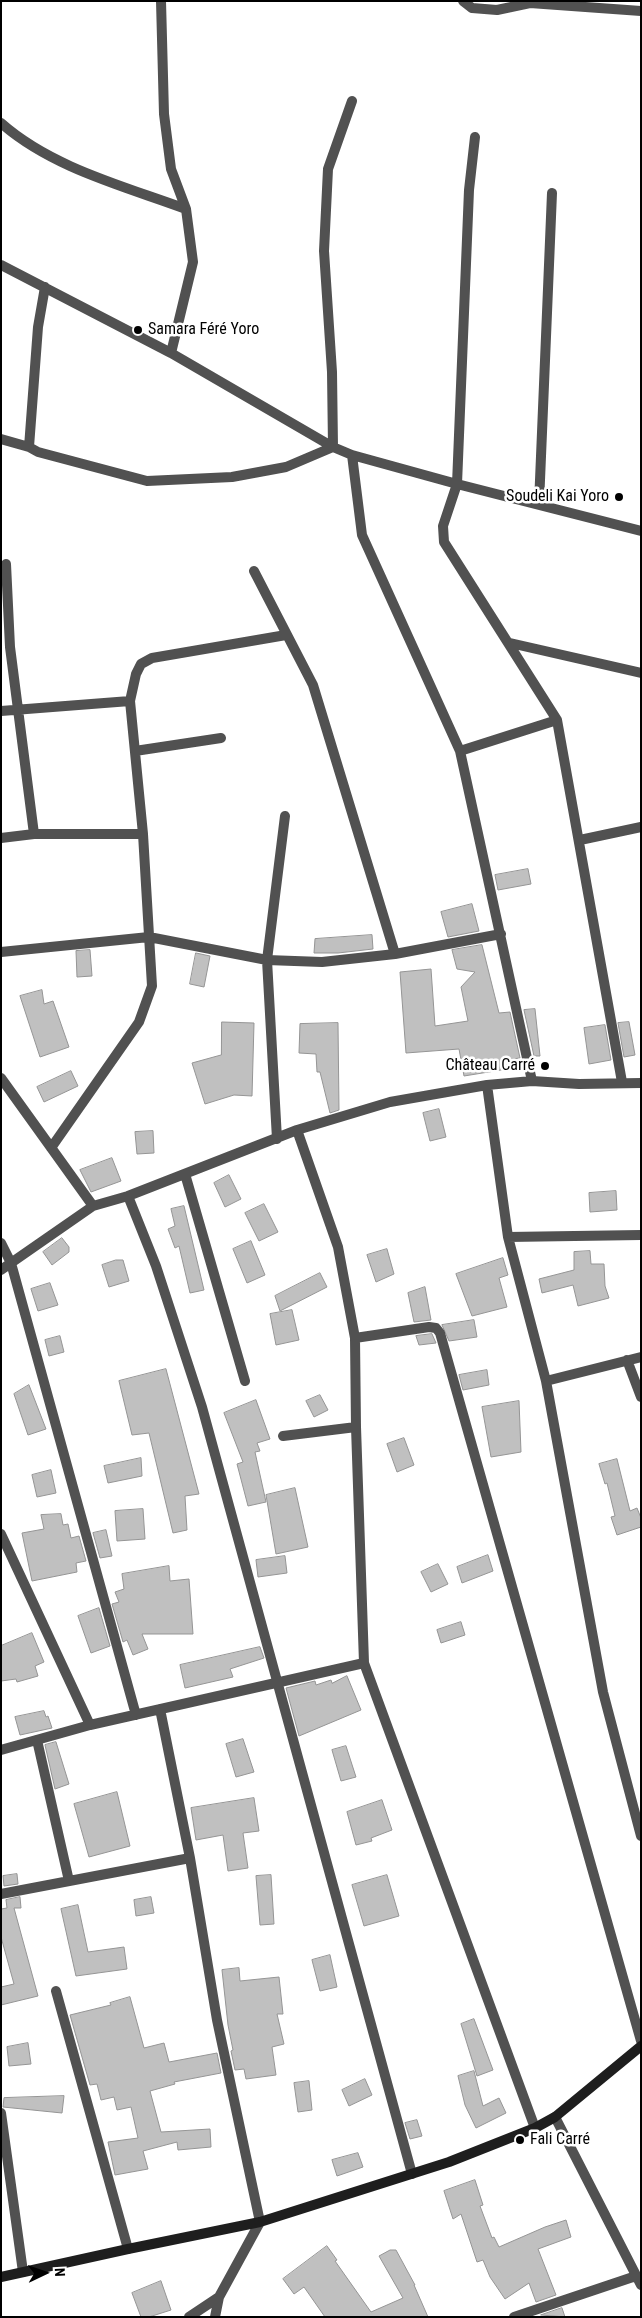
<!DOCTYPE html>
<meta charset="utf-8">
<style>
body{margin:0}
#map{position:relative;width:642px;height:2318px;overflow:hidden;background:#fff;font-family:"Roboto Condensed",sans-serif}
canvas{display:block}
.frame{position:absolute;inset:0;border:2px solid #000;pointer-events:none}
.north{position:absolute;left:20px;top:2248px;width:50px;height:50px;-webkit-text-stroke:4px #fff;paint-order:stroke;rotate:87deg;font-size:14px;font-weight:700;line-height:20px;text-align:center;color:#000}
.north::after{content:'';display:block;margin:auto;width:18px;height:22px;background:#000;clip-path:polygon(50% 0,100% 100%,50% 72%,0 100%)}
</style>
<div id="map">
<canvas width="642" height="2318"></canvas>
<div class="frame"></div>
<div class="north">N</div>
</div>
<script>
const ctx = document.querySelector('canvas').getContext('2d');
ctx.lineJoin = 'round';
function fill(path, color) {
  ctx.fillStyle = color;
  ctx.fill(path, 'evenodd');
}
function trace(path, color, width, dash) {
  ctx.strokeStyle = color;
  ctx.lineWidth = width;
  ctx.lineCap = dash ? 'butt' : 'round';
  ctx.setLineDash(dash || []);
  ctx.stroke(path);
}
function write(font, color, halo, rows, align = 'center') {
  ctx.font = font + ' "Roboto Condensed",sans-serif';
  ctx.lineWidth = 5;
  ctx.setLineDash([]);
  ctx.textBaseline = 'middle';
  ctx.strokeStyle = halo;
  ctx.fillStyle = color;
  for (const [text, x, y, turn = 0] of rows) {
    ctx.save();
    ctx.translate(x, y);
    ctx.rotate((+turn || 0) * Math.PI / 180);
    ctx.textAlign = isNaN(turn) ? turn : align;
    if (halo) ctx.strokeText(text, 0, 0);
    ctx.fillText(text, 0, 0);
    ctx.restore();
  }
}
const building = new Path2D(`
 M528,869L531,884L498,890L495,875Z
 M472,904L479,931L448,937L441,912Z
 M372,935L373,949L338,953H314L315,939Z
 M482,945L499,1013L510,1012L520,1058L505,1060L507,1069L464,1076L459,1049L406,1053L400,972L431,969L435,1026L468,1021L461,987L475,972L457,969L452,950Z
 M90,950L92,976L77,977L76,951Z
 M196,953L210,956L204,987L190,984Z
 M42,990L44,1004L53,1001L69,1047L40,1057L20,996Z
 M535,1009L540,1056H534L524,1010Z
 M222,1022L254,1023L252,1096L234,1095L205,1104L192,1063L221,1055Z
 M629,1022L635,1055L624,1057L618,1023Z
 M338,1023L339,1110L330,1113L320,1072H317L316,1054L299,1053L300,1024Z
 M605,1025L611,1060L589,1064L584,1028Z
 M71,1071L78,1086L44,1102L37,1087Z
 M439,1109L446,1137L430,1141L423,1113Z
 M153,1131L154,1153L137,1154L135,1132Z
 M112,1158L121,1181L91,1192L80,1170Z
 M229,1175L241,1199L225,1207L214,1183Z
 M616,1191L617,1210L590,1212L589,1193Z
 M264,1204L278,1232L259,1241L245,1213Z
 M184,1206L204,1290L190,1293L179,1246L175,1248L168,1229L175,1226L171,1209Z
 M62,1238L69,1247V1252L52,1265L43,1252Z
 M251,1241L265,1275L247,1283L233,1249Z
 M387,1249L394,1274L376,1282L367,1255Z
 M590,1251L591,1264H604L605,1286L609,1298L578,1306L573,1285L542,1293L539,1279L574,1270V1252Z
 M503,1258L508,1275L499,1278L507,1307L472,1316L456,1274Z
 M116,1260H123L129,1281L109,1287L102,1265Z
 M320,1273L327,1287L280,1311L275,1296Z
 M50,1283L58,1305L38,1311L31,1289Z
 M425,1287L431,1320L414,1322L408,1293Z
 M292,1310L299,1340L276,1345L270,1314Z
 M474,1320L477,1337L449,1341L442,1325Z
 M432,1334L436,1343L419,1345L416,1336Z
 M60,1336L64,1352L49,1356L45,1340Z
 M166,1369L199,1494L185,1496L187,1530L173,1533L149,1433L132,1435L119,1381Z
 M487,1370L489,1385L463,1390L459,1375Z
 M29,1385L46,1429L28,1435L14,1394Z
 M320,1395L328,1410L314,1417L306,1401Z
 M256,1400L270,1439L257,1443L260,1451L255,1452L266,1502L248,1506L237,1464L243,1462L224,1413Z
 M519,1401L521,1452L491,1457L482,1407Z
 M404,1438L414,1465L397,1472L387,1444Z
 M141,1458L142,1476L108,1483L104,1466Z
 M617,1459L630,1511L637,1508L641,1518V1527L617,1535L611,1517L615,1516L607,1483L605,1484L599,1464Z
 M51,1470L56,1493L37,1497L32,1475Z
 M295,1488L308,1547L276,1554L266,1495Z
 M143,1509L145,1539L117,1541L115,1511Z
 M61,1514L63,1525L68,1524L71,1538L79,1536L86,1561L76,1563L77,1572L32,1581L22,1533L44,1529L41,1515Z
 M106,1530L112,1556L100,1558L93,1533Z
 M488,1555L493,1571L462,1583L457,1567Z
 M285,1556L287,1573L258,1577L256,1560Z
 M438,1564L448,1584L431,1592L421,1572Z
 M169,1566L170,1581L189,1579L193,1634H142L148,1649L133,1655L127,1640L123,1642L112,1604L119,1602L115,1592L124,1589L122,1574Z
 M99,1608L110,1646L91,1653L78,1616Z
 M461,1622L465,1635L441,1643L437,1630Z
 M32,1633L44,1662L35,1666L38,1676L17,1682L16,1679L1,1681V1646Z
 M260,1647L264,1658L230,1669L233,1677L185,1688L180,1665Z
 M347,1676L361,1710L299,1736L286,1688L315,1681L316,1685L331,1680L332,1683Z
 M44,1711L46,1717L48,1716L52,1728L20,1735L15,1717Z
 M243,1739L254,1772L236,1777L226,1744Z
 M56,1742L69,1784L55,1789L45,1745Z
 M346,1746L356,1777L341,1781L332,1750Z
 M117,1792L130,1846L89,1857L74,1804Z
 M254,1798L259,1831L243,1833L248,1868L228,1871L223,1835L196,1840L191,1808Z
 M382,1800L392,1830L371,1838L372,1841L356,1845L347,1812Z
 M17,1874L18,1884L4,1886L3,1876Z
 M271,1875L274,1924L260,1925L256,1876Z
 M387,1875L399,1916L364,1926L352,1885Z
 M20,1897L21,1908H14L38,1996L1,2005V1987L14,1984L1,1937V1909L7,1908L6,1900Z
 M151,1897L154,1913L136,1916L134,1900Z
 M78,1905L88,1952L124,1947L127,1969L76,1976L61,1909Z
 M330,1955L337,1987L320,1991L312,1960Z
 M239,1968L240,1981L279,1977L283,2014H277L284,2044L272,2047L276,2075L246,2079L244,2069L235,2070L231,2051L233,2050L228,2025L222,1970Z
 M130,1997L144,2048L164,2043L169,2062L217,2053L221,2073L174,2082L175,2084L150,2091L161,2132L210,2129L211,2147L178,2150L177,2142L143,2151L148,2169L115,2175L108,2142L138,2138L131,2107L117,2110L114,2097L101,2100L97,2084L90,2085L70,2015L111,2005L110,2003Z
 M474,2019L493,2070L477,2076L461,2024Z
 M28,2043L31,2064L9,2066L7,2047Z
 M474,2071L483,2106L499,2098L506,2113L476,2128L465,2105L458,2076Z
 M365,2079L372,2095L349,2106L342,2090Z
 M309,2081L312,2110L298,2112L294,2083Z
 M64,2096L62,2113L3,2107L4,2098Z
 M417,2120L422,2136L410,2139L405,2123Z
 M358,2153L363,2167L337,2176L332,2160Z
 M475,2180L483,2205L480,2206L492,2238L494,2237L499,2247L545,2227L566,2220L571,2237L538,2249L556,2295L536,2302L529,2283L505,2299L490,2277L483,2260L477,2262L461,2214L453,2219L444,2191Z
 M327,2246L337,2260L335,2261L371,2312L403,2298L379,2256L390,2250H396L415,2285H414L428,2317H325L304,2287L294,2294L283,2279Z
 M161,2281L171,2310L149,2317H141L132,2293Z
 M562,2308L565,2317L541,2315Z`);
fill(building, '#c0c0c0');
trace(building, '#959595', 1);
trace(new Path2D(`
 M161,1L164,114L171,169L186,209L193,262L171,353
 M463,1L472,8L497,10L530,3L641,11
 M1,123C52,168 124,186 186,209
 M475,137L469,190L457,484L443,526L444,542L557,720L622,1082
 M1,265L171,353L333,447L352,455L457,484L641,531
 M1,439L29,447L38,452L147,481L232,477L286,467L333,447L332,372L324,251L328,169L352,101
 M29,447L38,327L45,287
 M352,455L362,535L460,751L532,1081
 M539,504L552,193
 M6,564L10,647L34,834
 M254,571L313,685L395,954
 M510,643L641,673
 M1,711L130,701
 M135,751L221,738
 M460,751L557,720
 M1,838L34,834H143
 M580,840L641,827
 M1,952L149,937L267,960L322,962L395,954L501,934
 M1,1078L93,1206
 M487,1085L508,1237L546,1381L603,1692L641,1836
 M297,1130L338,1247L355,1338L356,1427L364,1663L535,2128
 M277,1139L267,960L285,816
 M51,1148L139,1022L152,986L143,834L130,701L136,674L141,664L152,658L286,635
 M185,1174L245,1381
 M128,1196L156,1266L202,1407L412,2174
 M508,1237L641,1235
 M1,1243L11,1263L136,1715
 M1,1270L93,1206L128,1196L297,1130L390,1102L487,1085L532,1081L579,1084L641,1083
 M355,1338L429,1327L436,1328L440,1333L641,2041
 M627,1360L641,1397
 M546,1381L641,1357
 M283,1436L356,1427
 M1,1534L90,1725
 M160,1709L190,1858L217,2020L260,2222L219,2297L215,2317
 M37,1740L69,1881
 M1,1750L90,1725L364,1663
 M1,1894L190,1858
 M56,1991L128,2249
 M1,2113L23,2272
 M555,2117L641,2285
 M189,2317L219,2297
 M514,2317L636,2276`), '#515151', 10);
trace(new Path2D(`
 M1,2277L128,2249L260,2222L449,2162L535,2128L555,2117L641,2046`), '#1e1e1e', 10);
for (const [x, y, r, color] of [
 [138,330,5,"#000"],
 [619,497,5,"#000"],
 [545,1066,5,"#000"],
 [520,2140,5,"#000"]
]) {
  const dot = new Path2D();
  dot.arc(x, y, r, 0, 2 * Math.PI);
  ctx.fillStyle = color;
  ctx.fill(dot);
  trace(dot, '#fff', 2);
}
write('16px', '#000', '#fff', [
 ["Samara Féré Yoro",148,330],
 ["Soudeli Kai Yoro",609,497,"right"],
 ["Château Carré",535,1066,"right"],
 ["Fali Carré",530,2140]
], 'left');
</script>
